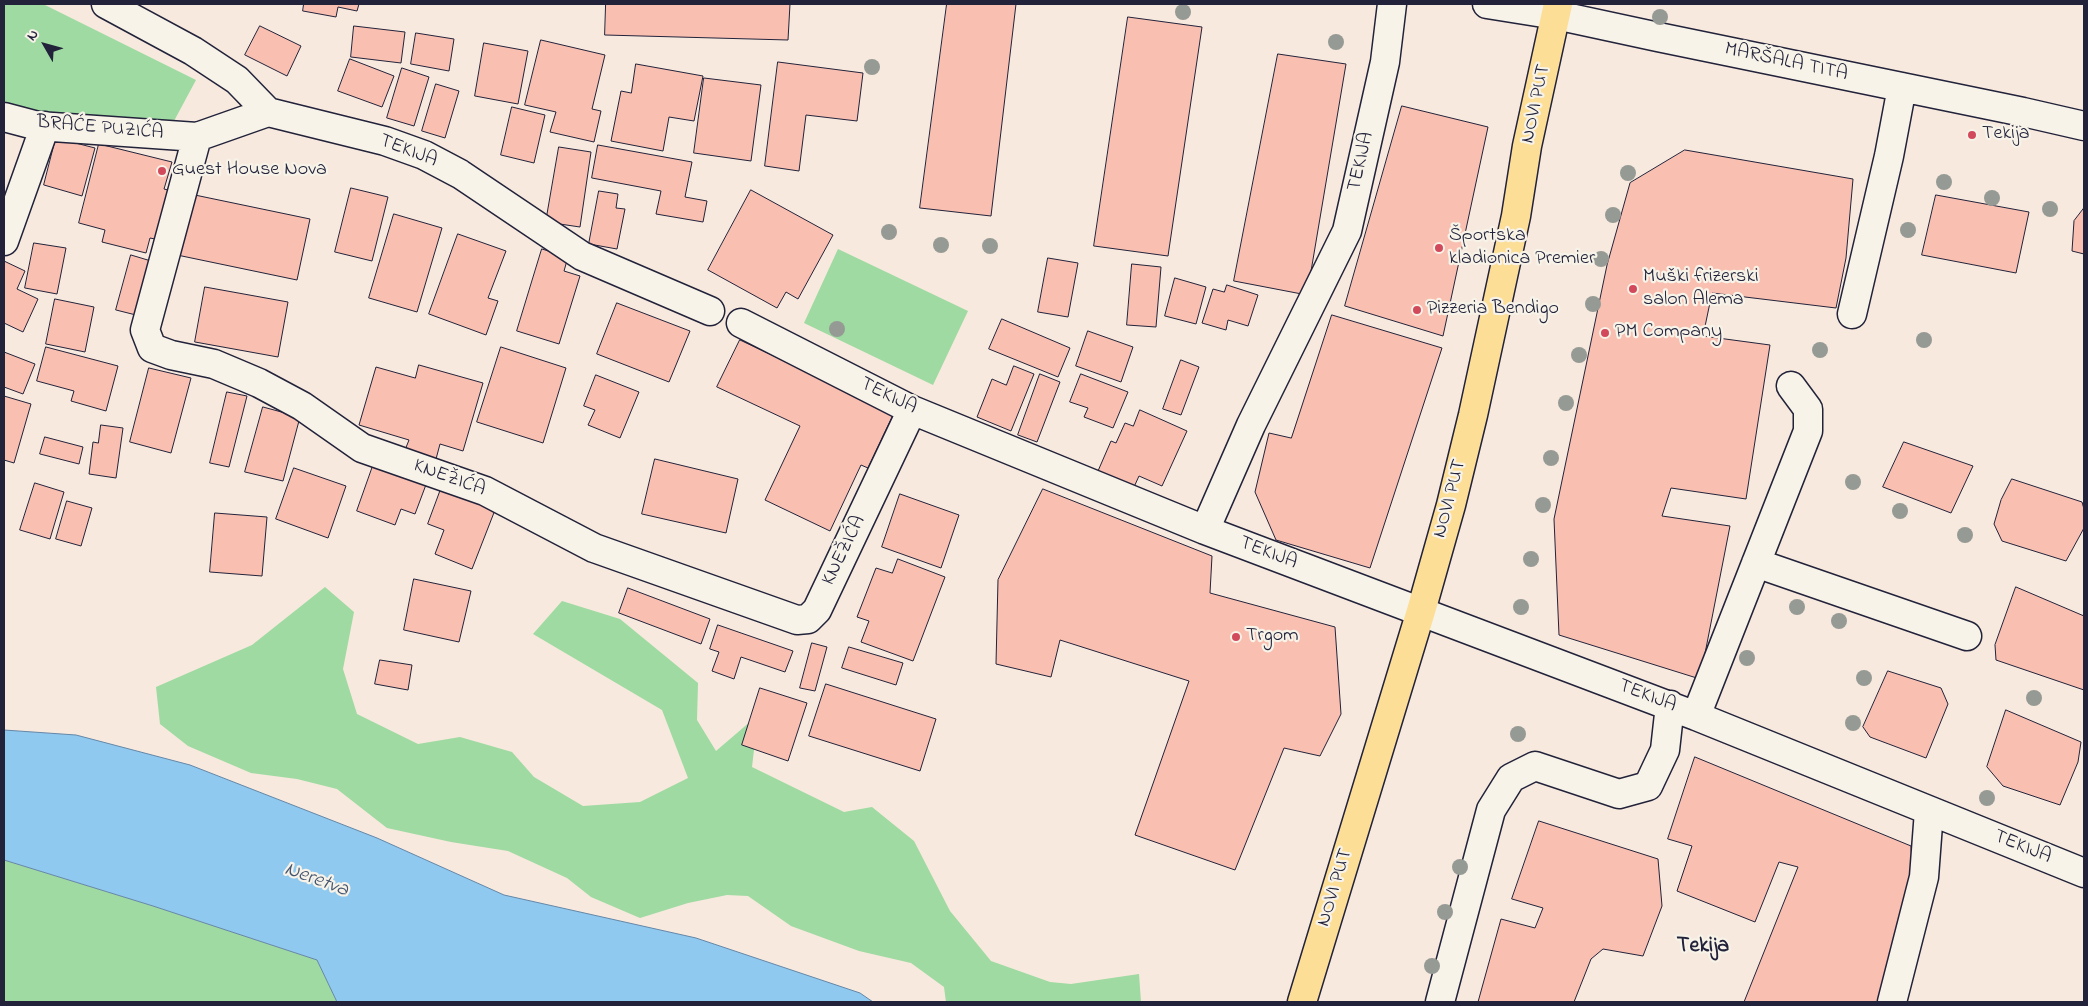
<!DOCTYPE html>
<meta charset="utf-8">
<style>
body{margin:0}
#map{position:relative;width:2088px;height:1006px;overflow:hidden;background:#f7e9dd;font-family:"Indie Flower",sans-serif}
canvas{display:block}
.frame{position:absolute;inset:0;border:5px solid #22223b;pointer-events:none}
.north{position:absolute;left:20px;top:20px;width:50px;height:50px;-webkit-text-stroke:4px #f7f3e8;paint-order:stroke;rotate:308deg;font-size:14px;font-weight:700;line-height:20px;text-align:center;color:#22223b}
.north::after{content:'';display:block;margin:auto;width:18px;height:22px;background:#22223b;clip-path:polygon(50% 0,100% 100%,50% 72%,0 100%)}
</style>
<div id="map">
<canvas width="2088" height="1006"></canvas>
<div class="frame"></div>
<div class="north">N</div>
</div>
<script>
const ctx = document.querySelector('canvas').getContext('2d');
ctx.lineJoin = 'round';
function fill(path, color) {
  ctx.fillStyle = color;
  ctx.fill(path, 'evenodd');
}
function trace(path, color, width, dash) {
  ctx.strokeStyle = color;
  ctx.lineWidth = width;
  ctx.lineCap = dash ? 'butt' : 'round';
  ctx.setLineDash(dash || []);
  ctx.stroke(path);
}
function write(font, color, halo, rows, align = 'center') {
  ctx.font = font + ' "Indie Flower",sans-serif';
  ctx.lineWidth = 4.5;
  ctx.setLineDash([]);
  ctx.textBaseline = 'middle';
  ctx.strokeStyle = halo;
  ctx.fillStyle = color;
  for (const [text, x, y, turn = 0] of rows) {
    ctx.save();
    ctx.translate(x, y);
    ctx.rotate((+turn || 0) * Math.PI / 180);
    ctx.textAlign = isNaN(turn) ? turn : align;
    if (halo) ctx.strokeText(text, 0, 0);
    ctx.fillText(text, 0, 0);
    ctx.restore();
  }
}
fill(new Path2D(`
 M4,4H43L196,80L174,121L39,117L4,108Z
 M838,249L968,311L933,385L804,323Z
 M325,587L354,612L343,669L357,714L418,744L460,737L512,752L534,777L583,806L640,802L688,778L662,710L533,634L562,601L620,619L698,683L697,720L716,751L758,715L752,767L844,812L872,807L914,841L950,911L991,961L1050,982L1071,984L1139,974L1141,1002H946L944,987L911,963L859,951L791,926L748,896L727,895L688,903L640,918L591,897L567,878L508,851L451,842L387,828L337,789L297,779L251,773L188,746L160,724L156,687L252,645Z
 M4,860L153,906L317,960L337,1002H4Z`), '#9edaa1');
const water = new Path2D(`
 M4,730L76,735L190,765L377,838L504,895L696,938L860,993L873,1002H337L317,960L153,906L4,860Z`);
fill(water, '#90c9ef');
trace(water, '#6486a7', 1);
const building = new Path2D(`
 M304,4H359L357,11L338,7L336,17L303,11Z
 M606,4H790L788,40L605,35Z
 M947,4H1016L991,216L920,208Z
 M1128,17L1202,27L1168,256L1094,246Z
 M260,26L301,46L287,76L245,55Z
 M354,26L405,32L401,63L351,57Z
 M416,33L454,39L449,71L411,64Z
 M541,40L605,55L592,109L601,111L594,142L550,132L556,112L525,105Z
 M484,43L528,51L518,104L475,96Z
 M1278,54L1346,64L1307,295L1234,281Z
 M350,59L394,76L382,107L338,91Z
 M778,62L863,73L857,121L806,115L799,171L765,166Z
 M636,64L703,76L694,121L669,117L663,151L611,141L621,91L631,93Z
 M402,68L429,77L414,126L387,118Z
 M704,78L761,85L751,161L694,153Z
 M436,84L459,91L445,138L422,131Z
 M1402,106L1488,127L1443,336L1345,306Z
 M512,107L545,115L534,163L501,155Z
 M56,138L95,148L82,196L44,185Z
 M99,144L172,162L164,189L172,191L160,240L150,238L146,253L102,242L105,230L79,223Z
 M598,145L692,162L685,197L707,201L703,222L656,214L661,191L592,178Z
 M559,147L591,152L580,227L546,222Z
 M1685,150L1853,179L1846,258L1836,308L1712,293L1703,336L1770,345L1746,499L1671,488L1662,516L1730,526L1700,679L1559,635L1554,519L1607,265L1630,183Z
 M351,188L388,197L372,261L335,252Z
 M751,190L833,235L798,299L786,292L777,308L708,270Z
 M599,191L618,194L616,208L625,209L617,249L589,244Z
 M190,194L310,219L297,280L177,255Z
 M1936,195L2029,212L2016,273L1922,255Z
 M2084,208V254L2072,251L2074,221Z
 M394,214L442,228L417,312L369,298Z
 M458,234L506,251L488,298L498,301L486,335L429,314Z
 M34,243L66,248L57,294L25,288Z
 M542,249L568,257L564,271L580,276L559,344L517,331Z
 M131,255L151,261L136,315L116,310Z
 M1048,258L1078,263L1068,317L1038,312Z
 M4,261L25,271L17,289L38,299L23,332L4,323Z
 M1132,264L1161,267L1156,327L1127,325Z
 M1175,278L1206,287L1196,324L1165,316Z
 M1227,285L1258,295L1248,326L1228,320L1226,330L1202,323L1213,289L1224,292Z
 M205,287L288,302L278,357L195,342Z
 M55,299L94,307L85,352L46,344Z
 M617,303L690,331L669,382L597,354Z
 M1332,315L1442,348L1370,568L1276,540L1255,492L1269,433L1291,438Z
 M1002,319L1070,348L1058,377L989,349Z
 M1088,331L1133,347L1121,382L1076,366Z
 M740,340L894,413L868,468L861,465L830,531L765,500L800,426L717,387Z
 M46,347L118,366L106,411L71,401L74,391L37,381Z
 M501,347L566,368L543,443L477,422Z
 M4,352L35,364L23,394L4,387Z
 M1181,360L1199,367L1181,415L1163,409Z
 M419,365L483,383L463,451L440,444L436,459L405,450L409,440L359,425L376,367L415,378Z
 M1014,366L1034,374L1011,431L977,417L992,379L1006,385Z
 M149,368L191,378L171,453L130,442Z
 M1040,374L1060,382L1037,442L1018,435Z
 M1081,374L1128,392L1113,428L1084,417L1088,408L1070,402Z
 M596,375L639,392L620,438L588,425L595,410L584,406Z
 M227,392L247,396L229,467L210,463Z
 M4,396L31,404L14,463L4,460Z
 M263,407L300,417L283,481L245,472Z
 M1140,410L1187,431L1162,486L1139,476L1134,487L1098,471L1111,441L1116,443L1125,423L1133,426Z
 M101,425L123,428L116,478L89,474L93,442L98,443Z
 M45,437L83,447L79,464L40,454Z
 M1904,442L1973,466L1951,513L1883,487Z
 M655,459L738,479L726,533L642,514Z
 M374,463L427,482L415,514L401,509L395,525L357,511Z
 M294,468L346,486L328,538L276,519Z
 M2012,479L2082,502L2084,509V528L2066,561L2002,541L1994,524L2001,500Z
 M35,483L64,492L50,539L20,530Z
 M441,489L495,510L472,569L435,554L444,530L428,524Z
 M1043,489L1212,556L1210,593L1335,627L1341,714L1320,756L1284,748L1235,870L1135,835L1189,681L1060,640L1051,677L996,664L998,580Z
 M900,494L959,515L941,568L882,547Z
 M67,501L92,508L81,546L56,539Z
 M215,513L267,517L262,576L210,572Z
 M898,559L945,577L913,661L861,642L869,621L857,617L876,568L892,573Z
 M414,579L471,591L459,642L404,630Z
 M2016,587L2084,616V690L1996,660L1995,645Z
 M628,588L710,619L701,644L619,613Z
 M718,625L793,651L785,672L741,657L734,679L712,671L719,652L710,649Z
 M812,643L827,647L815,691L800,688Z
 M849,647L903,663L896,685L842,668Z
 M380,660L412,665L408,690L375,684Z
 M1888,671L1941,688L1948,704L1926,758L1870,737L1863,727Z
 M826,684L936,719L920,771L809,736Z
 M760,688L807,703L788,761L742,745Z
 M2006,710L2081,742L2078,762L2060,805L2003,786L1987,767Z
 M1695,757L1911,846L1914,902L1877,1002H1744L1798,867L1779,862L1755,922L1677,891L1692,846L1668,839Z
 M1539,821L1658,859L1662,906L1643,956L1603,949L1591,959L1574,1002H1478L1501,919L1535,928L1543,908L1512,899Z`);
fill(building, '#f9bfb0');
trace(building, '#22223b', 1);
const minor = new Path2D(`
 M106,4L193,51L237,80L268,112L385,141L424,155L460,174L582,256L710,311
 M1487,4L1556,15L1658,37L2023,112L2084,126
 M268,112L197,137L145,330L152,348L171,355L214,364L259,383L302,406L362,448L485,491L594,548L797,620L808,619L817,610L912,410
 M4,117L38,126L197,137
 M4,241L45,126
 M1852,314L1889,156L1902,87
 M741,323L912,410L1205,530L1696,716L2084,873
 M1205,530L1251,425L1347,231L1385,62L1392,4
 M1756,563L1967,636
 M1696,716L1808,431V409L1791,386
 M1440,1002L1491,810L1511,778L1535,766L1619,794L1648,786L1665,750L1670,705
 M1892,1002L1924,877L1929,811`);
const major = new Path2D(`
 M1302,1002L1421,611L1451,505L1473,415L1516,216L1527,146L1558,4`);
trace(minor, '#22223b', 31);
trace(major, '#22223b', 31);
trace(minor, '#f7f3e8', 28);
trace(major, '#fdde96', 28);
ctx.fillStyle = '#969a95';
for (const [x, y] of [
 [1183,12],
 [1660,17],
 [1336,42],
 [872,67],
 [1628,173],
 [1944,182],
 [1992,198],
 [2050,209],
 [1613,215],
 [1908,230],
 [889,232],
 [941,245],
 [990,246],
 [1601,259],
 [1593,304],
 [837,329],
 [1924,340],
 [1820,350],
 [1579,355],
 [1566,403],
 [1551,458],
 [1853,482],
 [1543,505],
 [1900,511],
 [1965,535],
 [1531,559],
 [1521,607],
 [1797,607],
 [1839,621],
 [1747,658],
 [1864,678],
 [2034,698],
 [1853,723],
 [1518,734],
 [1987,798],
 [1460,867],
 [1445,912],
 [1432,966]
]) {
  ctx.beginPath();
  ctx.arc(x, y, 8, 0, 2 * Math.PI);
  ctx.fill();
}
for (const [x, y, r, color] of [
 [1972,135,5,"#d1495b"],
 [162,171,5,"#d1495b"],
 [1439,248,5,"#d1495b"],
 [1633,289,5,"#d1495b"],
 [1417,310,5,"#d1495b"],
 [1605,333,5,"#d1495b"],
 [1236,637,5,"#d1495b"]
]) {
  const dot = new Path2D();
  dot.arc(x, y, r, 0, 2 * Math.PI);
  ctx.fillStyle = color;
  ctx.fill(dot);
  trace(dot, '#f7f3e8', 2);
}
write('20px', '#22223b', '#f7f3e8', [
 ["MARŠALA TITA",1786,63,12],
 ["NOVI PUT",1537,104,-78],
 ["BRAĆE PUZIĆA",100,129,5],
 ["TEKIJA",408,152,21],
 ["TEKIJA",1362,162,-77],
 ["TEKIJA",888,397,26],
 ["KNEŽIĆA",449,479,20],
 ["NOVI PUT",1451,499,-75],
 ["KNEŽIĆA",845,551,-64],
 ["TEKIJA",1268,554,21],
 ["TEKIJA",1647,697,21],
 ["TEKIJA",2022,848,22],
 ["NOVI PUT",1336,888,-73]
]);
write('20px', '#22223b', '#f7f3e8', [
 ["Tekija",1982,135],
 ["Guest House Nova",172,171],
 ["Športska",1449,237],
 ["kladionica Premier",1449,260],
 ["Muški frizerski",1643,278],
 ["salon Alema",1643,301],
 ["Pizzeria Bendigo",1427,310],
 ["PM Company",1615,333],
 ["Trgom",1246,637]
], 'left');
write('italic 21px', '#435471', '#f7f3e8', [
 ["Neretva",316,881,20]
]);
write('bold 22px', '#22223b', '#f7f3e8', [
 ["Tekija",1703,947]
]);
</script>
